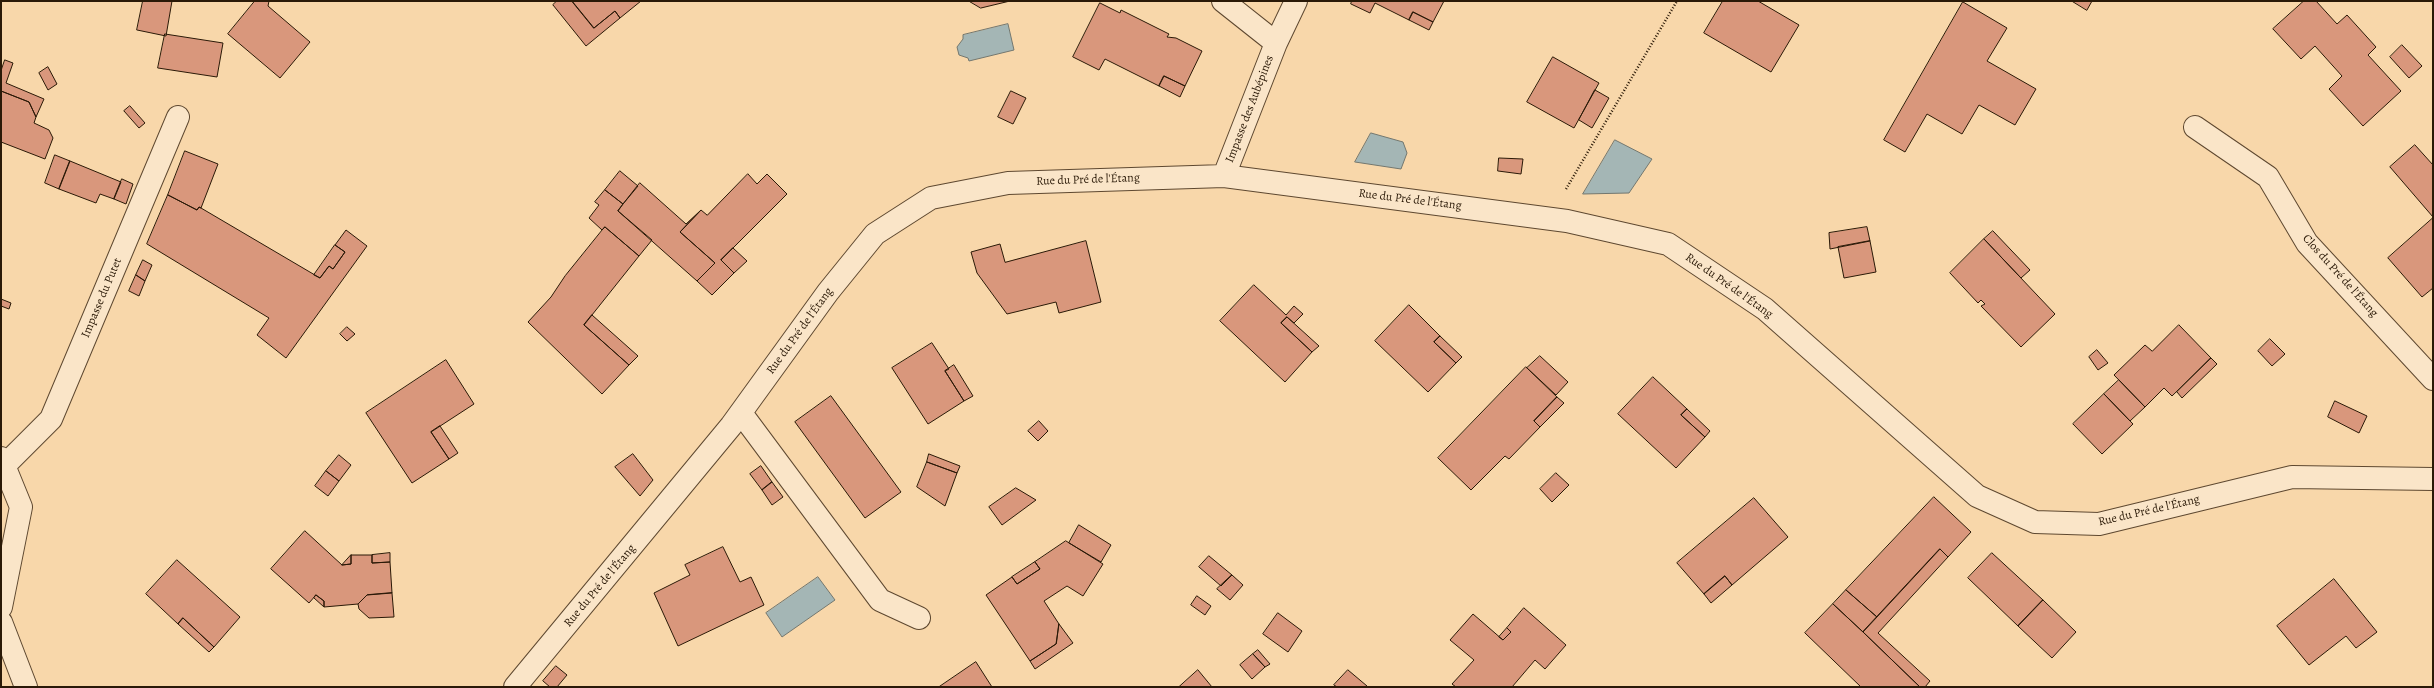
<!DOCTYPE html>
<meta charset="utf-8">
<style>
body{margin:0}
#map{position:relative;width:2434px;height:688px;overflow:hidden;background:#f8d7aa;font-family:Alegreya,serif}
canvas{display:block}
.frame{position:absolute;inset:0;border:2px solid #2a1907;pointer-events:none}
</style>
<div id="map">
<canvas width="2434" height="688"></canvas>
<div class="frame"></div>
</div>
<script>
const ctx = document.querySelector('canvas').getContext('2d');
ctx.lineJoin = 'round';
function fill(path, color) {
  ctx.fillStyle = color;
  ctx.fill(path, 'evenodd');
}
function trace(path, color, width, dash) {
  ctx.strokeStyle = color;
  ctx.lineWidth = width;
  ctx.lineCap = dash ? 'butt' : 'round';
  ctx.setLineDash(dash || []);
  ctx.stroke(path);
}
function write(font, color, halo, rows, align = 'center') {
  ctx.font = font + ' Alegreya,serif';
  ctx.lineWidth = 3;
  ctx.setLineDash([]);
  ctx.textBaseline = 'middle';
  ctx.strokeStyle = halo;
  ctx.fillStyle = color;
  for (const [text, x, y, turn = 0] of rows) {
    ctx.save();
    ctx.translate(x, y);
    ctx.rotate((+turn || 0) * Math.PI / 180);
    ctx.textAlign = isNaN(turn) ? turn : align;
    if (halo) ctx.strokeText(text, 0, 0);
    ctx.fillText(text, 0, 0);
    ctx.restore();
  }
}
const water = new Path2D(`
 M1008,24L1014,50L969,61L968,58L959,55L957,47L963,39V35Z
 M1371,133L1403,142L1407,153L1401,169L1355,162Z
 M1615,140L1652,159L1629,193L1583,194Z
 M818,577L835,600L782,637L766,613Z`);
fill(water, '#a4b6b5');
trace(water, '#73776f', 1);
const building = new Path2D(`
 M143,1H172L166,36L137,30Z
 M255,1H269L268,6L310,42L280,78L228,34Z
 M557,1H572L594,28L615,11L620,18L586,46L553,5Z
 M572,1H641L620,18L615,11L594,28Z
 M969,1H1010L981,8Z
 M1352,1H1444L1433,22L1413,12L1409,20L1375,3L1370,13L1351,4Z
 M1723,1H1758L1799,25L1771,72L1704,33Z
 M2072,1H2092L2087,10Z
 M2304,1H2316L2337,24L2347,15L2376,47L2368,55L2401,91L2363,126L2329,89L2342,76L2315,46L2301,59L2273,29Z
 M1963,2L2007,28L1987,61L2036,89L2015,125L1979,105L1962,134L1927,114L1905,152L1884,140Z
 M1100,3L1120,13L1121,10L1169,34L1167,37L1176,38L1202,51L1185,86L1164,76L1159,86L1105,59L1099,70L1073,57Z
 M1413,12L1433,22L1429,30L1409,20Z
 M165,34L223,43L217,77L158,68Z
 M2402,45L2422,66L2409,78L2390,57Z
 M1553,57L1599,83L1574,128L1527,102Z
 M5,60L13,63L6,83L44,99L36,117L29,102L1,91V71Z
 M48,67L57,84L48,90L39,73Z
 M1164,76L1185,86L1180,97L1159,86Z
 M1595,90L1609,98L1592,128L1579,120Z
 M1,91L29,102L36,117L34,123L49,130L53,138L45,159L1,142Z
 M1011,91L1026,98L1013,124L998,117Z
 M130,106L145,123L139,128L124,111Z
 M2415,145L2433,165V217L2390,167Z
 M185,151L218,164L201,208L199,207L197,210L168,195Z
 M55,155L70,161L59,189L45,183Z
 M1499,158L1523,159L1521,174L1498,171Z
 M70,161L121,182L114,199L100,194L96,203L59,189Z
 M620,171L638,186L623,204L605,190Z
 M748,174L757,184L767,174L787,194L721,260L734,273L712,295L697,281L715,263L680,232L701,210L707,215Z
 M122,179L133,184L126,204L114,199Z
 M640,183L686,224L701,210L680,232L715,263L697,281L618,211Z
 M605,190L623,204L618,211L652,240L639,256L605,227L602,230L589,218L599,205L595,202Z
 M168,195L197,210L199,207L201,208L320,278L329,266L333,269L345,252L335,245L346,230L367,246L286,358L257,335L269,318L147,244Z
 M2433,218V288L2422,297L2388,258Z
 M605,227L639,256L584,325L629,365L602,394L528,322L551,297L565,276Z
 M1867,227L1870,241L1830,249L1829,233Z
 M1993,231L2030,270L2021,278L1984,239Z
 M1984,239L2055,314L2021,347L1981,306L1985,304L1981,300L1978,303L1950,273Z
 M1086,241L1101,302L1059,313L1056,302L1007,314L977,273L971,252L1000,244L1005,262Z
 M1870,241L1876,272L1844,278L1838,247Z
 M335,245L345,252L333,269L329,266L320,278L314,275Z
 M733,248L747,261L734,273L721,260Z
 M143,260L152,265L145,281L136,275Z
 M136,275L145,281L139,296L129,291Z
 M1254,285L1286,315L1294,306L1303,314L1294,323L1287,317L1281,323L1312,352L1285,382L1220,321Z
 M1,299L11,303L9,309L1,306Z
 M1409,305L1440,336L1434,342L1456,363L1428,392L1375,341Z
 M592,315L638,356L629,365L584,325Z
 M1287,317L1319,346L1312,352L1281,323Z
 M2179,325L2211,358L2172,396L2164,388L2145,407L2114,375L2145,345L2152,351Z
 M347,327L355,334L347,341L340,334Z
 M1440,336L1462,357L1456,363L1434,342Z
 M2270,339L2285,354L2272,366L2258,351Z
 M932,343L949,369L945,371L964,401L928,424L892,368Z
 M2097,350L2108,363L2098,370L2089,357Z
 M1540,356L1568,382L1556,395L1527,368Z
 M2211,358L2217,364L2182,398L2177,392Z
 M446,360L474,404L431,432L449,459L412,483L366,413Z
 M954,365L973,396L964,401L945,371Z
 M1526,367L1557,397L1534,421L1540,427L1509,459L1505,456L1471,490L1438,458Z
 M1653,377L1687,409L1681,415L1705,437L1676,468L1618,414Z
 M2119,380L2145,407L2130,421L2104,394Z
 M2104,394L2133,424L2102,454L2073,424Z
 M831,396L901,492L865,518L795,422Z
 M1557,397L1564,403L1540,427L1534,421Z
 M2335,401L2367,416L2359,433L2328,417Z
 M1687,409L1710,431L1705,437L1681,415Z
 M1039,421L1048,431L1038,441L1028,431Z
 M440,426L458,453L449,459L431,432Z
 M633,454L653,480L640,496L615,467Z
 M929,454L960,466L957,473L927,462Z
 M339,455L351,465L339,481L326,471Z
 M927,462L957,473L945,506L917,487Z
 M761,466L772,482L762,490L750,474Z
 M326,471L339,481L328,496L315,486Z
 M1556,473L1569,485L1552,502L1540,489Z
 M772,482L783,497L772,505L762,490Z
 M1016,488L1036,500L1002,525L989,507Z
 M1934,497L1971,532L1948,557L1940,549L1877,617L1846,590Z
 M1754,498L1788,537L1732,585L1725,576L1704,594L1677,563Z
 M1079,525L1111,545L1101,562L1069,543Z
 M305,531L342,565L351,564V555H372V563L390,562L392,593L367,595L358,604L324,607V601L316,595L309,603L271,569Z
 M1066,541L1103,564L1083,596L1067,586L1044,601L1059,624L1056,644L1030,661L986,595L1012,577L1017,584L1040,569L1035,562Z
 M723,547L740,582L751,577L764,605L678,646L654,593L690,575L685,565Z
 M1940,549L1948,557L1878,633L1930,681L1925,687H1920L1863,632Z
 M390,553V562L372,563V555Z
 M1992,553L2043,600L2018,626L1968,578Z
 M351,555V564L342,565Z
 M1209,556L1232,575L1221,586L1199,567Z
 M177,560L240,617L214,647L183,618L178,624L146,594Z
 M1035,562L1040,569L1017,584L1012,577Z
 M1232,575L1243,585L1230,600L1217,589Z
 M1725,576L1732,585L1711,603L1704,594Z
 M2334,579L2377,632L2356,648L2346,636L2309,665L2277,626Z
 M1846,590L1877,617L1863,632L1833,604Z
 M392,593L394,617L369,618L359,609L358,604L367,595Z
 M316,595L324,601V607L314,598Z
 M1197,596L1211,606L1205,615L1191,605Z
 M2043,600L2076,632L2052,658L2018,626Z
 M1833,604L1863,632L1920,687H1861L1805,633Z
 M1524,608L1566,645L1545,669L1535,660L1512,687H1456L1452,684L1474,660L1450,640L1473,614L1503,640L1511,632L1507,628Z
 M1278,613L1302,631L1288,652L1263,634Z
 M183,618L214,647L209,652L178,624Z
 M1059,624L1073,643L1035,669L1030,661L1056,644Z
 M1507,628L1511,632L1503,640L1499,637Z
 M1258,650L1270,664L1265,667L1253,654Z
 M1253,654L1265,667L1252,679L1240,665Z
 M976,662L992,687H939Z
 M556,666L567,675L557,687H550L543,681Z
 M1198,670L1212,687H1179Z
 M1348,670L1367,686V687H1337L1334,685Z`);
fill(building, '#d9977c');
trace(building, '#2a1907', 1);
const minor = new Path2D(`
 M1223,1L1276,43
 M2195,127L2268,177L2307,243L2433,379
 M1224,176L1276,43L1296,1
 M741,413L880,600L919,618
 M1,458L21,507L1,607
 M5,465L51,419L178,117
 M1,622L26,687
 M515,687L731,426L828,292L875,234L931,198L1008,183L1224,176L1567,221L1668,244L1765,309L1977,496L2035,522L2099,524L2292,477L2433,479`);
trace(minor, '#5e4830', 24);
trace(new Path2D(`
 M1566,189L1677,1`), '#2a1907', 2.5, [1, 2]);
trace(minor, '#fae5c8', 22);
write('12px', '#2a1907', '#fae5c8', [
 ["Impasse des Aubépines",1250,109,-69],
 ["Rue du Pré de l'Étang",1088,180,-2],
 ["Rue du Pré de l'Étang",1410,200,7],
 ["Clos du Pré de l'Étang",2340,276,48],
 ["Rue du Pré de l'Étang",1729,286,35],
 ["Impasse du Putet",102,298,-67],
 ["Rue du Pré de l'Étang",800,331,-54],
 ["Rue du Pré de l'Étang",2149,511,-13],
 ["Rue du Pré de l'Étang",600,586,-50]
]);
</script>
